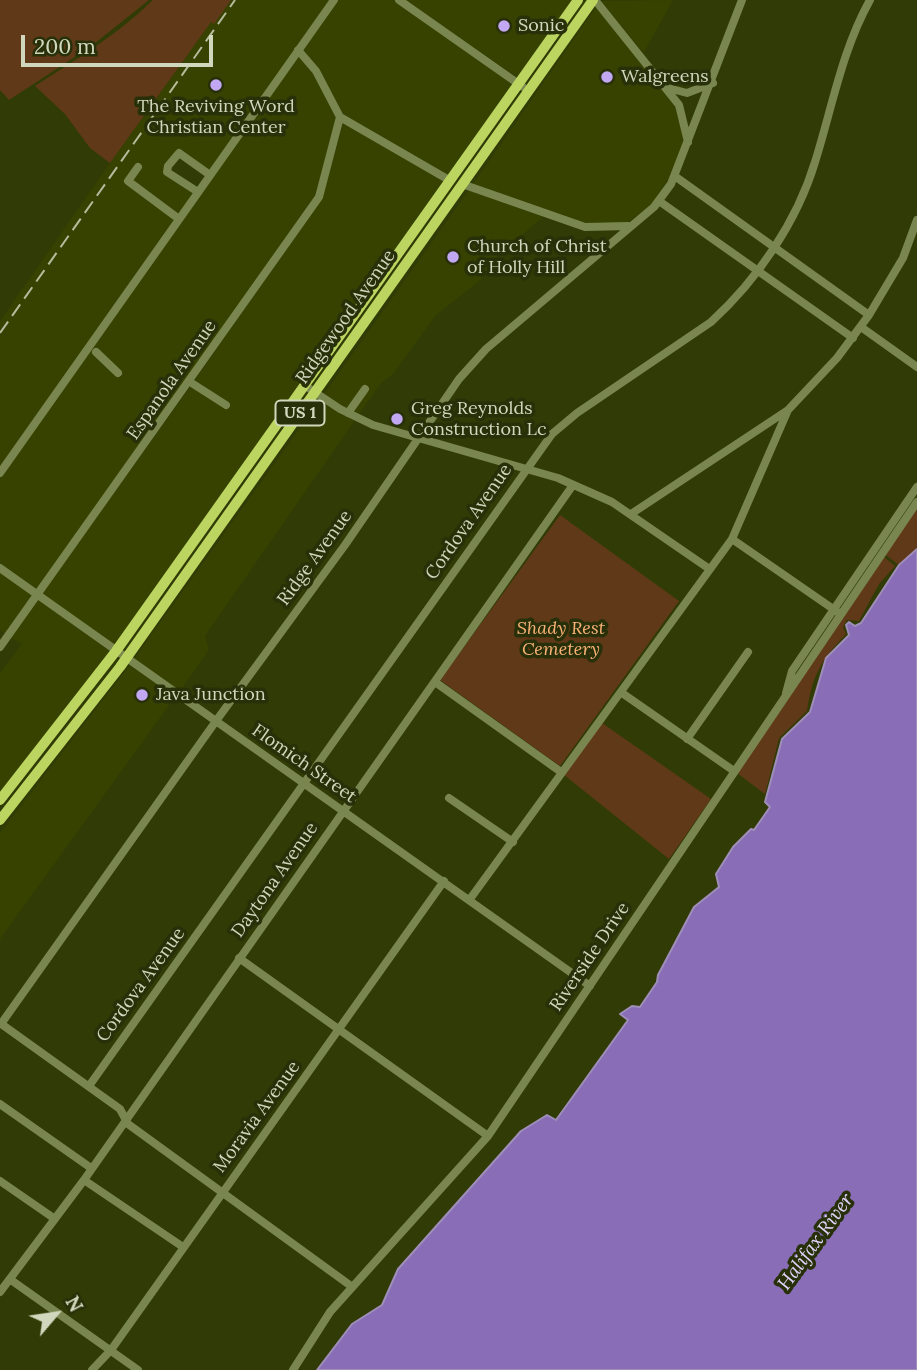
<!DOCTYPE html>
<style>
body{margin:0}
#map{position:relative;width:917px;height:1370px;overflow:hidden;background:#313b05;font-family:Lora,serif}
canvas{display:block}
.north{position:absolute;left:21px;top:1279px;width:70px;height:70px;-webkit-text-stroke:5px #283009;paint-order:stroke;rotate:61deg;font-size:19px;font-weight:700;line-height:28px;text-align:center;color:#d0d7bc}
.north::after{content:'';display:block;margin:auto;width:24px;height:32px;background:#d0d7bc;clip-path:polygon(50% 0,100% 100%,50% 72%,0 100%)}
.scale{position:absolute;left:21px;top:35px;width:192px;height:32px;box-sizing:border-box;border:4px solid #d0d7bc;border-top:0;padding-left:9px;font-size:21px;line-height:24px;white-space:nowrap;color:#d0d7bc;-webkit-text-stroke:5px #283009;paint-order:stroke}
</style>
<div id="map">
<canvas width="917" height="1370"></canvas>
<div class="north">N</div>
<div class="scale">200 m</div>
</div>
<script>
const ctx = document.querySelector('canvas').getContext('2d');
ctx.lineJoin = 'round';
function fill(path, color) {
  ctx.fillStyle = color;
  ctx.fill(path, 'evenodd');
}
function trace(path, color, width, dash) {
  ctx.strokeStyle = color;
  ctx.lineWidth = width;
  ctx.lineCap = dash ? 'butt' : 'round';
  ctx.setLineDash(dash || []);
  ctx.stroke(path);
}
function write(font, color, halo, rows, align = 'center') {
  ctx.font = font + ' Lora,serif';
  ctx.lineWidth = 7;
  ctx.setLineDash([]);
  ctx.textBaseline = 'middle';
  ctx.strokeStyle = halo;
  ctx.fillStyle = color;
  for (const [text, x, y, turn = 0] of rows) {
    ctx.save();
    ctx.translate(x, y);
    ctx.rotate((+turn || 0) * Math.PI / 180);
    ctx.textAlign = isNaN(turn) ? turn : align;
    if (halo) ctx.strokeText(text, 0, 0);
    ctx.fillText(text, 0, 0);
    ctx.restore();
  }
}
fill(new Path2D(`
 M231,0H330L209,171L182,150L165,175L193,193L179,214L133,180L143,166L137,163L125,179L174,220L0,467V321L110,163L211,22L214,23Z
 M339,0H393L513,84L448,175L343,114L320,70L303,49Z
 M405,0H573L518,78Z
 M673,0L644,52L657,69L601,1Z
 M596,7L675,107L685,145L671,178L651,205L629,222L615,225L586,224L473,184Z
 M298,56L313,73L337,118L316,196L37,589L0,563V479Z
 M343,123L443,181L115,646L42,593L191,386L227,409L231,404L195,380L322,199Z
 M469,190L543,217L495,258L481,276L483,278L436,315L393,374L381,383L359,414L353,411L370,388L364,385L347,408L342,406L324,394Z
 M320,400L355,420L205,636L209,650L180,691L134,659Z
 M0,572L33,595L5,634L0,630Z
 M38,599L111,652L0,795V673L22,644L11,638Z
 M130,665L175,697L0,939V833Z`), '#374201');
fill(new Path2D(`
 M0,0H149L90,47L9,100L0,90Z
 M153,0H231L214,24L211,22L110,163L90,148L65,114L35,86C77,59 117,35 153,0Z
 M917,502V549L899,565L883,553Z
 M560,515L679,601L560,766L440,680Z
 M884,557L895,566L879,584L859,621L847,620L843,627L846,634C821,660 812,676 807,711L779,738L765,794L737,773Z
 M602,723L711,799L669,859L563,774Z`), '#603a18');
const water = new Path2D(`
 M917,549V1370H317L352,1324L382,1305L398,1269L521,1131L547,1115L556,1120L628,1020L620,1014L632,1006L640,1007L657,982L658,975L694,907L719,887L716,874L733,847L751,829L754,830L770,807L765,802L782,739L810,712L826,658L849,635L846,625L849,622L855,626L861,623L899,565Z`);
fill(water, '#896eb7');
trace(water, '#9e8eb8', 2);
trace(new Path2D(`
 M399,0L523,87
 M595,0L679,105L688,142
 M298,50L316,71L340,117L449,180
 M668,88L687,93L713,83
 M138,167L128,181L179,219
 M676,177L869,315
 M462,184L585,227L628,226
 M198,192L167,172L168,166L179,153L210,175
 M659,201L853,338
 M861,327L917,367
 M96,352L118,373
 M190,382L226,405
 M304,385L340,409L373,425L558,478L612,502L708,568
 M348,413L365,389
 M0,473L334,0
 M631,514L788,410L837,358L869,315L903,258L917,220
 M732,539L839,613
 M0,568L590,986
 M0,647L319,197L340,117
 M435,682L561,772
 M622,693L734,771
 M786,693L792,671L917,487
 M687,739L748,652
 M449,798L513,842
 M470,899L732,539L788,410
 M239,958L488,1136
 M0,1023L120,1109L128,1124L351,1286
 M1,1024L216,721L345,545L459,379L486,349L654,207L671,184L742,0
 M89,1086L552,434L577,413L711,322C757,280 797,222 815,162C832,108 842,50 870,0
 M0,1104L91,1168
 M84,1180L183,1247
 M0,1181L55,1219
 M11,1280L138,1370
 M0,1292L84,1180L573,485
 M92,1370L111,1350L444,881
 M293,1370L330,1312L488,1136L917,502`), '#798650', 8);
trace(new Path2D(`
 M0,800L116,651L578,0
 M0,820L120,667L593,0`), '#bbd560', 10);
trace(new Path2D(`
 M0,333L235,0`), '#b5bc9c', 2, [14, 7]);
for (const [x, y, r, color] of [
 [504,26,7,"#c2a8f2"],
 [607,77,7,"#c2a8f2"],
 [216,85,7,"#c2a8f2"],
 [453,257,7,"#c2a8f2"],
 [397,419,7,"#c2a8f2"],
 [142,695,7,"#c2a8f2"]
]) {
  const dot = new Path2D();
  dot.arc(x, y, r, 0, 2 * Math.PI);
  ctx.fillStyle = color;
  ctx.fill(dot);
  trace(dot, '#283009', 2.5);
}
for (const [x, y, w] of [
 [300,413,49]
]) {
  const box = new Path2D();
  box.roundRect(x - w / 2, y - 12.5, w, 25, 5);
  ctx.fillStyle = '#283009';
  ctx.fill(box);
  trace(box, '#d0d7bc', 2);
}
write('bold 16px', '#d0d7bc', null, [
 ["US 1",300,413]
]);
write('18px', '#d0d7bc', '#283009', [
 ["Sonic",518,26],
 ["Walgreens",621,77],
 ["The Reviving Word",216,107,"center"],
 ["Christian Center",216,128,"center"],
 ["Church of Christ",467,247],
 ["of Holly Hill",467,268],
 ["Greg Reynolds",411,409],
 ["Construction Lc",411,430],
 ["Java Junction",156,695]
], 'left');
write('18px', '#d0d7bc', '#283009', [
 ["Ridgewood Avenue",346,317,-55],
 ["Espanola Avenue",172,380,-55],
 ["Cordova Avenue",469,522,-55],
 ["Ridge Avenue",315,558,-54],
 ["Flomich Street",304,764,35],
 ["Daytona Avenue",275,880,-55],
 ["Riverside Drive",590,957,-56],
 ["Cordova Avenue",141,985,-54],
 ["Moravia Avenue",257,1117,-54]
]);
write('italic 18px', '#f9b176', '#283009', [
 ["Shady Rest",561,629],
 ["Cemetery",561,650]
]);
write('italic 19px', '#e3d6fe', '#283009', [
 ["Halifax River",816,1242,-54]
]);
</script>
